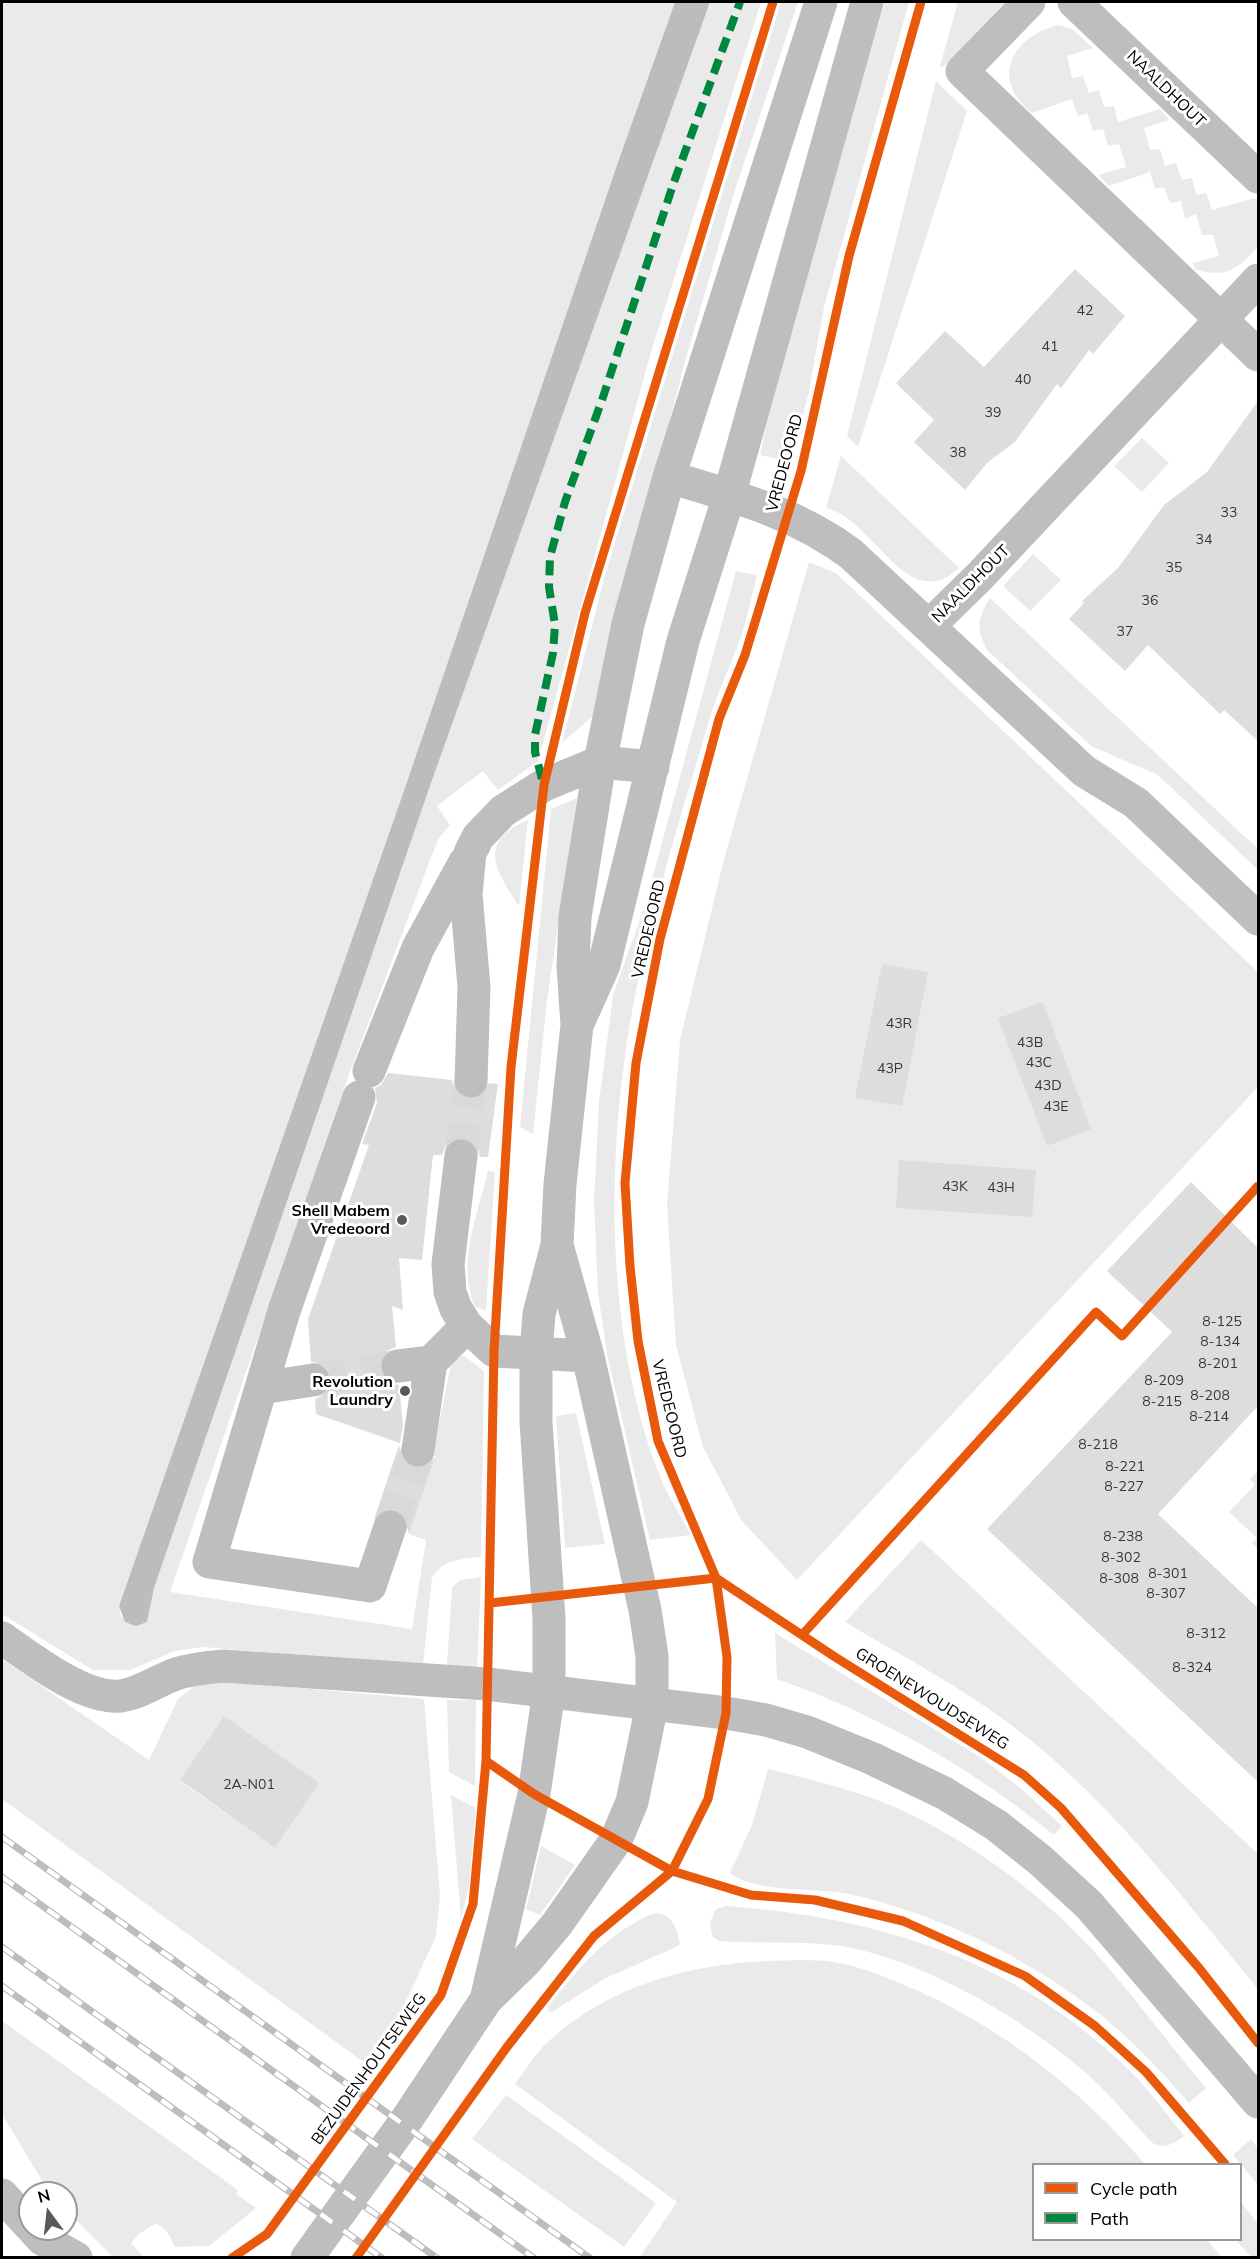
<!DOCTYPE html>
<style>
body{margin:0}
#map{position:relative;width:1260px;height:2259px;overflow:hidden;background:#fff;font-family:Mulish,sans-serif}
canvas{display:block}
.frame{position:absolute;inset:0;border:3px solid #000;pointer-events:none}
.legend{position:absolute;left:1032px;top:2163px;width:210px;height:78px;box-sizing:border-box;background:#fff;border:2px solid #999;margin:0;padding:8px 10px;list-style:none;font-size:18px;color:#000}
.legend li{display:flex;align-items:center;gap:12px;height:30px}
.legend b{width:30px;border:2px solid #999}
.north{position:absolute;left:18px;top:2181px;width:60px;height:60px;box-sizing:border-box;background:#fff;border:2px solid #999;border-radius:50%;rotate:345deg;font-size:16px;font-weight:700;line-height:24px;text-align:center;color:#000}
.north::after{content:'';display:block;margin:auto;width:21px;height:27px;background:#595959;clip-path:polygon(50% 0,100% 100%,50% 72%,0 100%)}
</style>
<div id="map">
<canvas width="1260" height="2259"></canvas>
<div class="frame"></div>
<ul class="legend">
<li><b style="height:8px;background:#e8590c"></b>Cycle path</li>
<li><b style="height:8px;background:#00873e"></b>Path</li>
</ul>
<div class="north">N</div>
</div>
<script>
const ctx = document.querySelector('canvas').getContext('2d');
ctx.lineJoin = 'round';
function fill(path, color) {
  ctx.fillStyle = color;
  ctx.fill(path, 'evenodd');
}
function trace(path, color, width, dash) {
  ctx.strokeStyle = color;
  ctx.lineWidth = width;
  ctx.lineCap = dash ? 'butt' : 'round';
  ctx.setLineDash(dash || []);
  ctx.stroke(path);
}
function write(font, color, halo, rows, align = 'center') {
  ctx.font = font + ' Mulish,sans-serif';
  ctx.lineWidth = 6;
  ctx.setLineDash([]);
  ctx.textBaseline = 'middle';
  ctx.strokeStyle = halo;
  ctx.fillStyle = color;
  for (const [text, x, y, turn = 0] of rows) {
    ctx.save();
    ctx.translate(x, y);
    ctx.rotate((+turn || 0) * Math.PI / 180);
    ctx.textAlign = isNaN(turn) ? turn : align;
    if (halo) ctx.strokeText(text, 0, 0);
    ctx.fillText(text, 0, 0);
    ctx.restore();
  }
}
fill(new Path2D(`
 M2,2H675L617,165L407,782L119,1606L121,1616L136,1626L147,1621L154,1588L431,783L710,2H761L651,352L538,761L498,790L483,771L437,806L450,825L439,838L430,860L348,1077L170,1592L412,1629L426,1540L409,1534L436,1457L433,1455L451,1364L463,1355L484,1371L481,1557C461,1559 443,1559 432,1578L423,1665L203,1647L175,1651L130,1670H93L2,1614Z
 M781,2H798L734,193L684,365L595,714L562,743L605,575Z
 M885,2H909L824,307L809,391L791,462L760,455L784,342Z
 M958,2H1005L942,68L940,66Z
 M1059,25L1072,29L1093,48L1067,56L1072,78L1083,76L1089,93L1099,90L1104,107L1114,106L1118,122L1160,109L1169,120L1144,128L1150,150L1160,149L1165,166L1176,163L1182,180L1192,178L1196,195L1206,193L1212,210L1255,198L1258,202V247C1237,269 1226,279 1195,269L1193,263L1219,256L1213,235H1202L1196,214L1185,219L1181,201L1170,203L1164,187L1155,189L1150,172L1109,186L1098,175L1126,167L1119,144L1108,146L1103,129L1093,131L1087,113L1078,116L1072,99L1032,113C989,79 1012,36 1059,25Z
 M936,81L967,111L858,447L847,436Z
 M1142,438L1169,463L1142,492L1114,466Z
 M841,456L959,568C906,617 874,518 826,508Z
 M1033,554L1061,580L1030,611L1003,586Z
 M809,562L836,573L1258,972V1087L797,1580L742,1521L703,1447L676,1345L667,1205L680,1040L724,859Z
 M736,571L757,575C752,594 748,614 742,633C732,663 718,691 709,721C682,812 653,903 635,996C606,1144 604,1321 655,1464C664,1489 678,1512 691,1535L650,1540L607,1354L598,1292L594,1201L599,1102L613,995L645,905Z
 M990,598L1258,849V870L1158,775L1091,746L988,651C976,630 977,618 990,598Z
 M577,798L547,1001L533,1134L520,1127L551,809Z
 M528,820L519,906C495,870 477,841 528,820Z
 M488,1171L495,1172L486,1311L474,1306C458,1258 477,1217 488,1171Z
 M576,1413L605,1544L565,1548L556,1416Z
 M1258,1470V1549L1252,1543L1257,1538L1229,1512L1255,1485L1250,1479Z
 M921,1540L1258,1854V1989C1178,1892 1100,1787 996,1714C948,1680 895,1652 845,1622Z
 M481,1577L477,1668L447,1665L452,1587L461,1580Z
 M775,1633L980,1757L1018,1786L1062,1826L1054,1835C970,1767 879,1715 777,1679Z
 M2,1659L149,1760L178,1699L196,1685L219,1681L424,1699L440,1896L436,1936L410,1993L392,2027L365,2063L2,1799ZM224,1716L318,1783L275,1848L180,1781Z
 M447,1700H476L475,1786L449,1772Z
 M768,1769C812,1780 857,1790 899,1809C969,1841 1037,1890 1090,1947C1131,1992 1167,2042 1206,2088L1189,2103C1162,2072 1134,2042 1102,2016C1030,1959 939,1914 849,1894C814,1887 758,1894 730,1873L752,1825Z
 M451,1795L476,1808L469,1885L461,1919Z
 M541,1846L575,1865L540,1915L526,1909Z
 M727,1906C885,1918 1025,1963 1138,2079C1154,2097 1169,2117 1184,2136C1174,2143 1167,2149 1154,2144C1135,2126 1119,2105 1101,2087C1040,2027 919,1955 833,1945C795,1941 757,1944 719,1941L712,1936L710,1922L716,1909Z
 M655,1913C673,1914 675,1926 680,1942L678,1946L606,1978L552,2012L548,2011V2007C578,1968 609,1931 655,1913Z
 M765,1961C787,1961 811,1959 833,1962C856,1965 881,1975 902,1984C996,2023 1079,2087 1145,2164H1034V2240H1207L1222,2257H640L677,2202L515,2084C526,2070 536,2052 550,2040C610,1986 686,1965 765,1961Z
 M2,2021L238,2190L236,2194L256,2208L209,2246L174,2247C171,2236 166,2227 155,2224L139,2234L131,2243L144,2257H113L66,2210V2193L49,2192L2,2114Z
 M506,2095L656,2203L624,2247L472,2139Z
 M1251,2139L1258,2149V2185L1233,2155Z
 M1241,2202L1258,2224V2257H1251L1236,2240H1240Z`), '#eaeaea');
fill(new Path2D(`
 M675,2H710L431,783L154,1588L147,1622L136,1626L125,1622L119,1606L407,782L617,165Z`), '#bcbcbc');
fill(new Path2D(`
 M1075,269L1125,316L1093,354L1089,350L1061,388L1057,384L1015,442L988,462L965,490L914,442L934,420L896,383L945,331L984,367Z
 M1258,401V741L1224,710L1220,714L1148,645L1125,671L1069,619L1084,603L1082,601L1118,568L1164,505L1207,472Z
 M882,964L928,972L902,1106L855,1098Z
 M1043,1002L1091,1129L1047,1146L998,1018Z
 M388,1073L452,1080L455,1090L462,1097L470,1100L480,1097L489,1083L498,1084L488,1157H480L478,1148L473,1141L463,1137L453,1139L446,1144L442,1155H433L422,1260L399,1258L403,1310L392,1306L396,1347L386,1351L381,1358L379,1368L383,1378L390,1383L399,1385L403,1425L400,1443L316,1414L315,1399L325,1394L330,1387L332,1378L327,1368L320,1363L311,1362L308,1319L369,1145L362,1144L377,1103L375,1088L381,1085Z
 M899,1160L1036,1170L1032,1217L896,1208Z
 M1191,1182L1258,1248V1406L1158,1514L1258,1608V1782L987,1529L1172,1332L1107,1271Z
 M399,1445L401,1457L406,1464L415,1468L425,1467L436,1456L409,1534L404,1515L397,1509H386L374,1519Z
 M224,1716L319,1783L275,1848L180,1780Z`), '#ddd');
trace(new Path2D(`
 M461,1156L471,1081
 M313,1380L398,1366
 M390,1527L418,1450`), '#d9d9d9', 33, [33, 16]);
trace(new Path2D(`
 M1029,2L962,71L1258,355
 M1074,2L1258,177
 M669,477C735,497 795,512 851,554L1084,771L1136,803L1258,919
 M929,626L980,576L1258,280
 M579,1021L604,965L683,641L729,496L867,2
 M369,1071L418,948L465,862
 M471,1081L474,987L466,894L470,853L478,837L503,811L544,785L600,762L653,767
 M359,1097L284,1311L209,1562L370,1586L390,1527
 M461,1156L448,1264L450,1292L456,1309L467,1326L494,1351L588,1356
 M398,1366L431,1362
 M261,1388L313,1380
 M418,1450L431,1362L467,1326
 M2,1638C31,1658 84,1700 121,1696C140,1693 156,1682 173,1675C189,1669 206,1668 223,1666L487,1684L726,1713L766,1720L807,1732L871,1758L944,1793L996,1825L1040,1860L1089,1905L1258,2102
 M486,2000L534,1794L549,1691V1618L536,1422V1353L539,1314L557,1245L560,1184L577,1025L573,966L575,917L600,762L628,624L669,477L821,2
 M2,2195L30,2226
 M33,2229L42,2239L76,2258
 M307,2258L407,2119L486,2000L526,1961L557,1924L616,1840L632,1802L652,1705V1656L645,1610L588,1356L557,1245`), '#bebebe', 33);
const rail = new Path2D(`
 M2,1837L590,2258
 M2,1877L534,2258
 M2,1947L437,2258
 M2,1986L382,2258`);
trace(rail, '#bdbdbd', 7);
trace(rail, '#fff', 4.5, [14]);
trace(new Path2D(`
 M542,779L535,752V735L553,653L555,625L549,587L550,557L565,502L602,400L674,182L740,2`), '#00873e', 8, [15, 8]);
trace(new Path2D(`
 M490,1603L716,1578L835,1657L1024,1775L1061,1808L1199,1968L1258,2043
 M802,1635L1096,1312L1122,1336L1258,1186
 M486,1761L534,1794L672,1871L751,1895L815,1900L903,1921L1025,1976L1095,2026L1146,2072L1225,2164
 M232,2258L267,2234L441,1995L473,1904L486,1761L494,1351L511,1067L544,785L585,613L773,2
 M356,2258L507,2047L594,1936L672,1871L708,1799L726,1713L727,1657L716,1578L658,1441L638,1341L630,1266L625,1183L636,1063L660,939L719,719L745,655L801,471L849,256L921,2`), '#e8590c', 9);
for (const [x, y, r, color] of [
 [402,1220,6,"#595959"],
 [405,1391,6,"#595959"]
]) {
  const dot = new Path2D();
  dot.arc(x, y, r, 0, 2 * Math.PI);
  ctx.fillStyle = color;
  ctx.fill(dot);
  trace(dot, '#fff', 2);
}
write('14px', '#373737', null, [
 ["42",1085,311],
 ["41",1050,347],
 ["40",1023,380],
 ["39",993,413],
 ["38",958,453],
 ["33",1229,513],
 ["34",1204,540],
 ["35",1174,568],
 ["36",1150,601],
 ["37",1125,632],
 ["43R",899,1024],
 ["43B",1030,1043],
 ["43C",1039,1063],
 ["43P",890,1069],
 ["43D",1048,1086],
 ["43E",1056,1107],
 ["43K",955,1187],
 ["43H",1001,1188],
 ["8-125",1222,1322],
 ["8-134",1220,1342],
 ["8-201",1218,1364],
 ["8-209",1164,1381],
 ["8-208",1210,1396],
 ["8-215",1162,1402],
 ["8-214",1209,1417],
 ["8-218",1098,1445],
 ["8-221",1125,1467],
 ["8-227",1124,1487],
 ["8-238",1123,1537],
 ["8-302",1121,1558],
 ["8-301",1168,1574],
 ["8-308",1119,1579],
 ["8-307",1166,1594],
 ["8-312",1206,1634],
 ["8-324",1192,1668],
 ["2A-N01",249,1785]
]);
write('16px', '#000', '#fff', [
 ["NAALDHOUT",1166,89,44],
 ["VREDEOORD",785,463,-75],
 ["NAALDHOUT",971,584,-45],
 ["VREDEOORD",649,929,-77],
 ["VREDEOORD",669,1409,76],
 ["GROENEWOUDSEWEG",932,1699,32],
 ["BEZUIDENHOUTSEWEG",369,2069,-54]
]);
write('bold 16px', '#000', '#fff', [
 ["Shell Mabem",390,1211],
 ["Vredeoord",390,1229],
 ["Revolution",393,1382],
 ["Laundry",393,1400]
], 'right');
</script>
